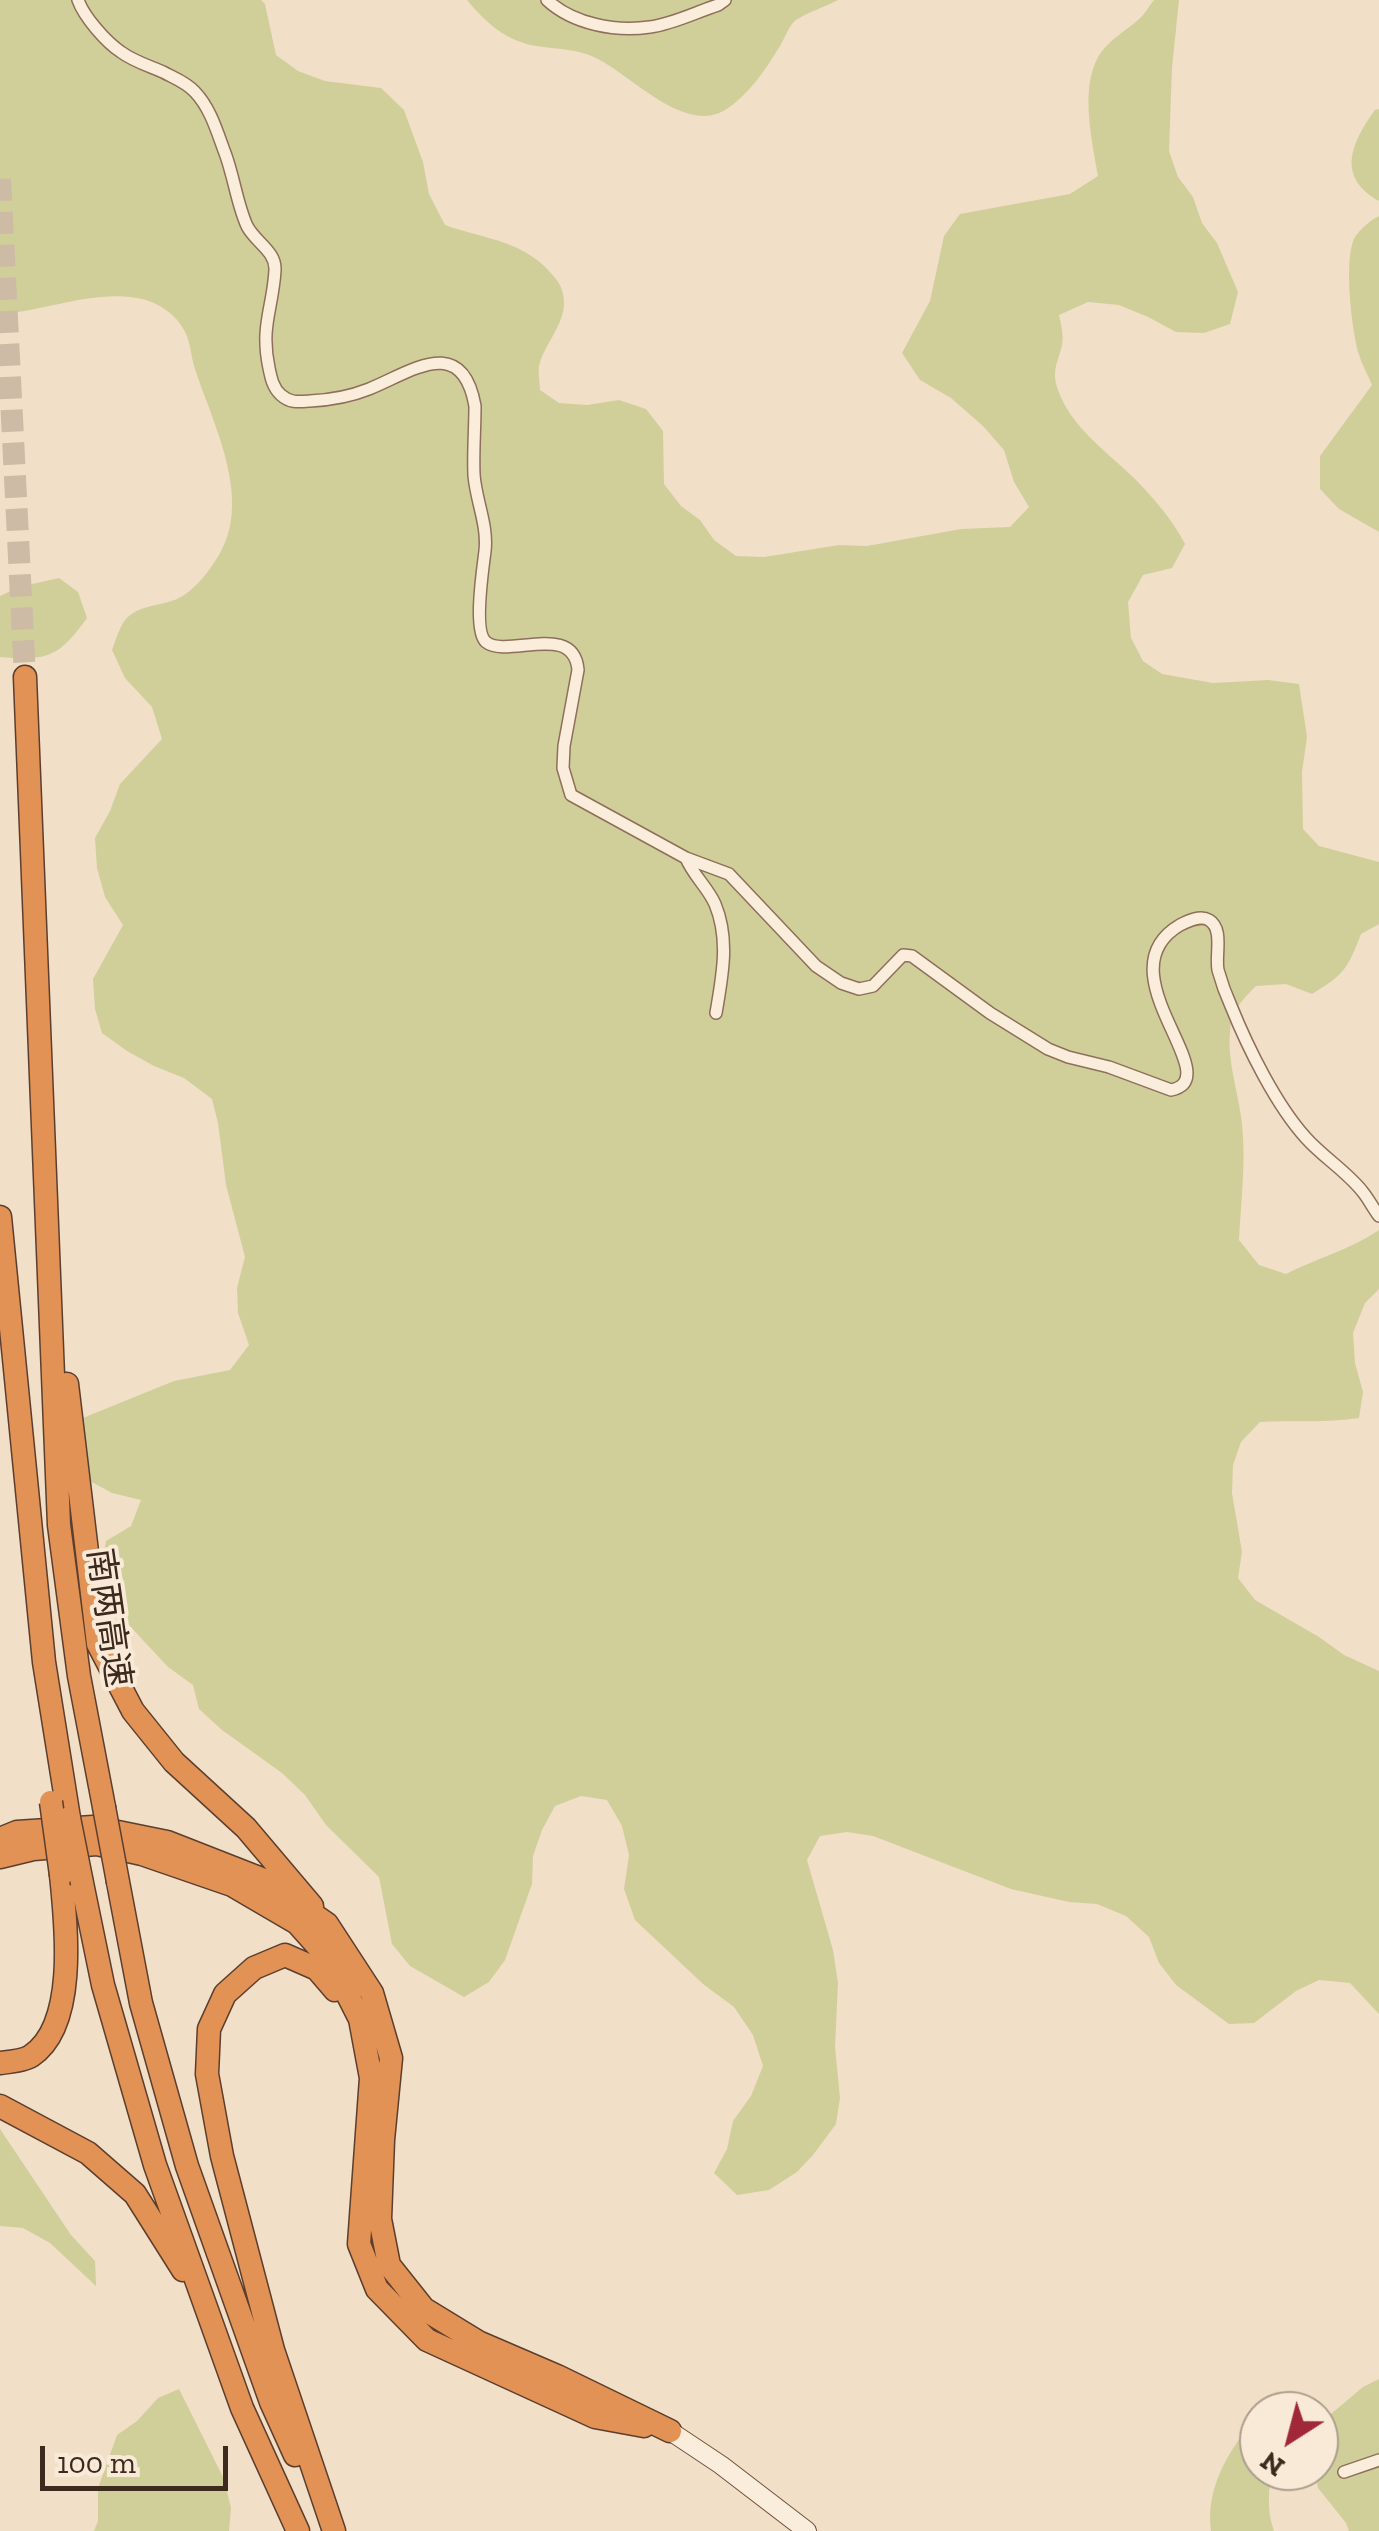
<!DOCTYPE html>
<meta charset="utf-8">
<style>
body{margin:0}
#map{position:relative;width:1379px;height:2531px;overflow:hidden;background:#f1dfc7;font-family:"Zilla Slab",serif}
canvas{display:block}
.north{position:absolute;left:1239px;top:2391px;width:100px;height:100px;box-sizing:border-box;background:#f8ead7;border:2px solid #ad9d8d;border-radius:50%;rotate:216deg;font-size:28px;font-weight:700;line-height:40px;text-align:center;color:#3d2a1f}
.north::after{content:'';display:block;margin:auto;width:35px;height:45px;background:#a02838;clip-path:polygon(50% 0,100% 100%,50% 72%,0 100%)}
.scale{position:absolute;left:40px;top:2446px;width:188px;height:45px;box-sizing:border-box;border:5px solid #3d2a1f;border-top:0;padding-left:12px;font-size:30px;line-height:35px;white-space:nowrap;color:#3d2a1f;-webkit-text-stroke:8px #f8ead7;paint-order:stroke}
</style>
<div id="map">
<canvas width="1379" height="2531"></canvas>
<div class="north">N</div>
<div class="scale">100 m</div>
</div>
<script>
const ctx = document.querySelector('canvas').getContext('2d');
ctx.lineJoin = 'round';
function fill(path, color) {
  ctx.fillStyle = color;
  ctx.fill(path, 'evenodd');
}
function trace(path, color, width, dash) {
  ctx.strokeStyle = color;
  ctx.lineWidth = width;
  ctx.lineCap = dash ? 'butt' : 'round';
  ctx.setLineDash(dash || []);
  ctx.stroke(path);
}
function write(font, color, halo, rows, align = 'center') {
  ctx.font = font + ' "Zilla Slab","Noto Sans SC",serif';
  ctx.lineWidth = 8;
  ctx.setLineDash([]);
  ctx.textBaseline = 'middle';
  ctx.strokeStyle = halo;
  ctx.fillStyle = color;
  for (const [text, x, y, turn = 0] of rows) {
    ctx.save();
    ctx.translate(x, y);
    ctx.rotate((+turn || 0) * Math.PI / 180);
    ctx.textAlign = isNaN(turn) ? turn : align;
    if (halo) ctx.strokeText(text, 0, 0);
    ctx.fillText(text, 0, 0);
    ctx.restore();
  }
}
fill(new Path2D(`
 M0,0H261L265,4L276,55L298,71L325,81L381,88L404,110L423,162L429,194L445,225C487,240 526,240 556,279C564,289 566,303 562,316C557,332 542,351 539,366C538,373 540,383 540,390L559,403L587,405L619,400L646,409L663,431L664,484L681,506L700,520L714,540L736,556L764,557L839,545L867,546L961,529L1010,527L1029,507L1014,482L1004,450L983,426L951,398L920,380L902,353L930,301L944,236L960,214L1070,194L1098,176C1092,141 1080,90 1098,57C1107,41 1126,31 1139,19C1145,14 1149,6 1154,0H1179L1172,68L1169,151L1178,177L1193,197L1202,223L1217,243L1238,292L1230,324L1204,333L1176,332L1148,317L1119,305L1088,302L1059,315C1061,324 1064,336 1062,345C1058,363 1051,370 1058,390C1071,427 1106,451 1133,477C1153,497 1172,519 1185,544L1172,568L1143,575L1128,602L1131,638L1143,661L1162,674L1213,683L1268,680L1299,684L1307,737L1302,772L1303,829L1319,846L1379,862V924L1361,934C1348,968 1344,975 1312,994L1286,984L1256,986C1242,1000 1231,1011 1230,1032C1227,1062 1239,1094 1242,1124C1246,1163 1241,1201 1239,1240L1259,1265L1286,1274C1317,1258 1350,1250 1379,1230V1289L1365,1303L1353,1333L1355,1363L1363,1392L1359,1418C1326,1423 1293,1420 1260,1422L1241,1442L1233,1465L1232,1493L1242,1552L1238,1578L1255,1600L1319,1637L1344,1655L1379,1671V2014L1350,1983L1319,1980L1296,1991L1254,2023L1229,2024L1176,1985L1159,1963L1149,1937L1126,1916L1097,1904L1069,1902L1011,1889L873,1836L847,1832L820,1836L807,1860L833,1950L838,1983L835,2047L840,2098L836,2124L813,2155L797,2172L769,2190L737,2195L714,2173L727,2149L733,2121L751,2096L763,2066L753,2035L734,2007L703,1984L635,1920L624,1889L629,1855L622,1826L607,1800L581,1796L555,1806L542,1830L533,1856L532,1884L505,1960L489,1982L464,1997L410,1966L392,1944L379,1877L326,1825L305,1795L282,1773L222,1730L199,1709L193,1685L168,1667L114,1609L100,1575L106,1541L131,1526L141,1500L112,1493L88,1480L73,1422L174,1381L230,1370L249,1345L238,1313L237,1288L245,1257L226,1185L218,1123L212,1099L184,1078L154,1066L127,1051L102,1033L95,1009L93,979L123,925L105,897L97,868L95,838L110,811L120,784L162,739L152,707L125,678L112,650C116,640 120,623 129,616C144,604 163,606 179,598C196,589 211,569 220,553C252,497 213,424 195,369C191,358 191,343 185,332C177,314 156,301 137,298C92,290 45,311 0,314Z
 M467,0H838C825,7 808,12 796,20C789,25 785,38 780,46C766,69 748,96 725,110C685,135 631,75 596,58C578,49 556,49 536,46C506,41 486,23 467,0Z
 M1379,109V201C1336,177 1351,143 1375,110Z
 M1379,216V532L1339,509L1320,489V456L1372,385C1368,375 1362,365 1359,355C1352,331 1343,258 1355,237C1360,229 1371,220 1379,216Z
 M59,578L78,592L87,618C59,657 48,661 0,657V596L19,587Z
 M0,2129L71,2235L95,2261L96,2286L50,2243L23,2228L0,2226Z
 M1379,2379V2531H1349L1346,2523L1318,2488L1315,2471H1319V2424L1363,2387Z
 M179,2389L224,2479L231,2508L229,2531H94L98,2521V2488L117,2435L137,2421L158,2398Z
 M1243,2434L1259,2440V2471H1272C1268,2491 1267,2512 1274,2531H1211C1206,2495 1222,2462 1243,2434Z`), '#d0cf9a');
trace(new Path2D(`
 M0,179L25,677`), '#cdbba5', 22, [22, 11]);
const street = new Path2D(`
 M78,0C84,17 106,42 121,52C133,61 149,66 163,72C174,78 186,82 195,92C211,109 217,132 225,153C234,177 237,204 247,226C255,242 276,251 275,270C273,308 260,326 269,368C271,378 273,388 281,395C290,403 298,402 310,401C331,400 349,397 369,389C411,372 462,333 475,406C475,429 473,452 474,475C476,501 488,525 485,551C483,568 473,631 486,642C507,659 574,621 578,670L564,746L563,768L571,795L686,858L729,874L816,966L841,983L859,989L873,986L903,955L912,956L990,1013L1048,1049L1068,1057L1109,1067L1171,1090C1230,1078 1100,972 1180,925C1188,921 1200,915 1209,920C1224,929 1215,955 1218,970C1221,981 1226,995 1231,1006C1248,1048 1276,1105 1306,1138C1323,1157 1346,1171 1362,1191C1368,1198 1373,1208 1379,1216
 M547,0C573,24 615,32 650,27C673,24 696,12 718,5L725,0
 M686,858C693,875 708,888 715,904C730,940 722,977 716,1013
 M1344,2472L1379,2460`);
const secondary = new Path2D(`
 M670,2431L721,2465L807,2531`);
const highway = new Path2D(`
 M25,677L59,1525L79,1676L104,1807
 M0,1217L44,1662L69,1818
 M67,1384L98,1644L133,1711L174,1762L246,1828L312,1906
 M0,1839L17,1832L93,1827L167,1842L264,1880L327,1924L372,1993L391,2058L383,2140L380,2219L389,2265L424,2309L478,2342L557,2376L670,2431
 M0,1857L33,1849L97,1844L142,1854L232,1885L297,1923L330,1960L360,2019L371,2078L359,2244L377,2289L427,2340L595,2417L644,2426
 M118,1882L141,2003L187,2166L271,2402L295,2455
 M82,1883L103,1985L155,2165L242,2408L298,2531
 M0,2063C9,2062 23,2061 31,2056C78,2025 66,1924 61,1875
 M0,2106L88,2153L135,2194L183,2270
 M334,2531L273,2350L222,2156L207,2074L209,2029L225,1994L254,1968L285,1955L317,1969L335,1990`);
trace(street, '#8e6f5b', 14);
trace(secondary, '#70513e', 20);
trace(highway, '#5c3e2f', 25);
trace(street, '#fbeddb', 11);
trace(secondary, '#fbeddb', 18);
trace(highway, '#e29255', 22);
const highwayBridge = new Path2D(`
 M51,1802L61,1875
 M104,1807L118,1882
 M69,1818L82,1883`);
trace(highwayBridge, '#5c3e2f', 25, []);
trace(highwayBridge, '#e29255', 22);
write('35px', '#3d2a1f', '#f8ead7', [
 ["南两高速",108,1618,82]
]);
</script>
